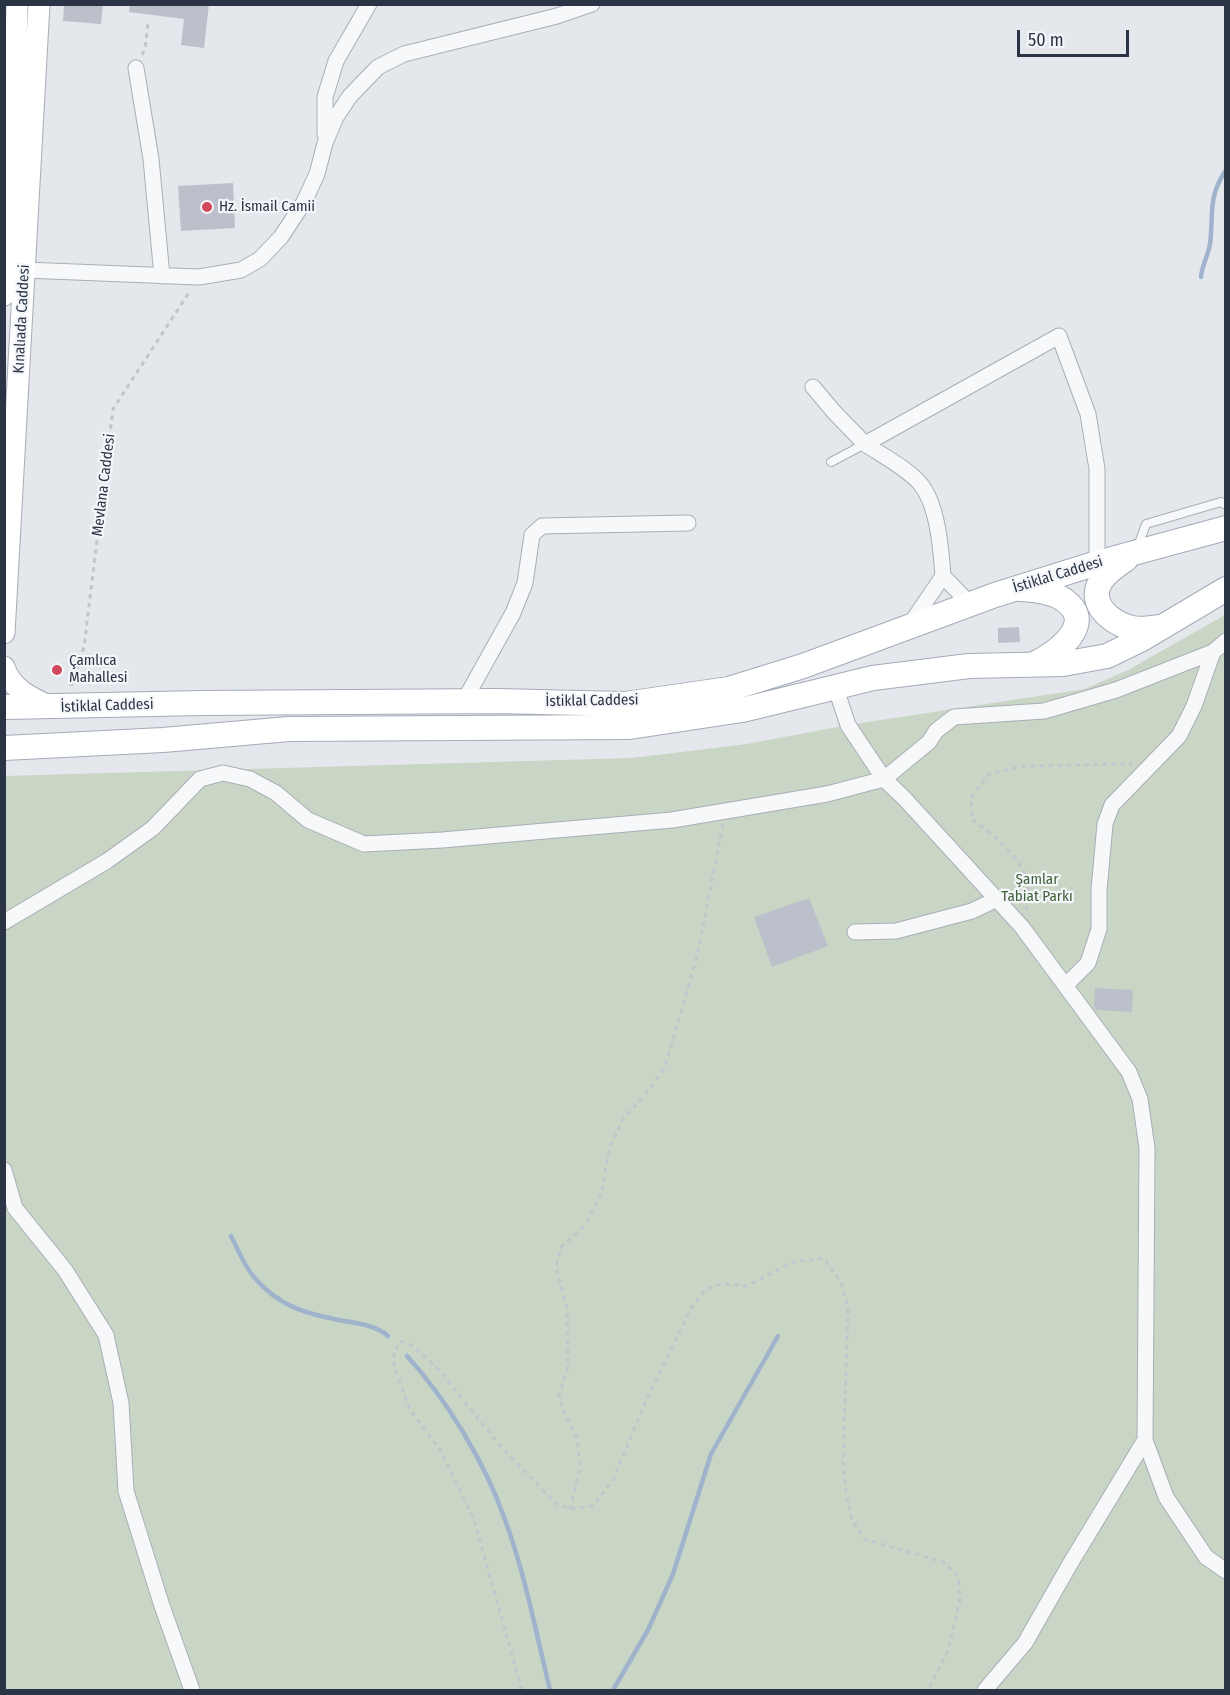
<!DOCTYPE html>
<meta charset="utf-8">
<style>
body{margin:0}
#map{position:relative;width:1230px;height:1695px;overflow:hidden;background:#e4e7ec;font-family:"Fira Sans Condensed",sans-serif}
canvas{display:block}
.frame{position:absolute;inset:0;border:6px solid #2b3445;pointer-events:none}
.scale{position:absolute;left:1017px;top:30px;width:112px;height:27px;box-sizing:border-box;border:3px solid #2b3445;border-top:0;padding-left:8px;font-size:18px;line-height:21px;white-space:nowrap;color:#2b3445;-webkit-text-stroke:4px #f4f6f9;paint-order:stroke}
</style>
<div id="map">
<canvas width="1230" height="1695"></canvas>
<div class="frame"></div>
<div class="scale">50 m</div>
</div>
<script>
const ctx = document.querySelector('canvas').getContext('2d');
ctx.lineJoin = 'round';
function fill(path, color) {
  ctx.fillStyle = color;
  ctx.fill(path, 'evenodd');
}
function trace(path, color, width, dash) {
  ctx.strokeStyle = color;
  ctx.lineWidth = width;
  ctx.lineCap = dash ? 'butt' : 'round';
  ctx.setLineDash(dash || []);
  ctx.stroke(path);
}
function write(font, color, halo, rows, align = 'center') {
  ctx.font = font + ' "Fira Sans Condensed",sans-serif';
  ctx.lineWidth = 4.5;
  ctx.setLineDash([]);
  ctx.textBaseline = 'middle';
  ctx.strokeStyle = halo;
  ctx.fillStyle = color;
  for (const [text, x, y, turn = 0] of rows) {
    ctx.save();
    ctx.translate(x, y);
    ctx.rotate((+turn || 0) * Math.PI / 180);
    ctx.textAlign = isNaN(turn) ? turn : align;
    if (halo) ctx.strokeText(text, 0, 0);
    ctx.fillText(text, 0, 0);
    ctx.restore();
  }
}
fill(new Path2D(`
 M1225,615V1690H5L4,776L632,758L747,744L848,725L1085,689L1128,670Z`), '#c9d6c5');
trace(new Path2D(`
 M1201,277C1202,265 1208,256 1210,244C1214,214 1207,198 1226,170
 M231,1236C238,1249 244,1266 254,1277C279,1307 307,1314 344,1321C358,1323 377,1326 388,1336
 M407,1356C447,1400 484,1461 504,1517C525,1573 536,1633 550,1690
 M613,1690L648,1630L673,1574L711,1454L778,1336`), '#9fb4cc', 4.5);
fill(new Path2D(`
 M64,4H103L101,24L63,21Z
 M130,4H209L204,48L181,45L184,19L129,12Z
 M233,183L235,228L181,231L178,186Z
 M1019,627L1020,642L998,643V628Z
 M809,898L828,946L772,967L754,917Z
 M1095,988L1133,990L1132,1012L1096,1010L1094,1008Z`), '#bbc0ca');
const lane = new Path2D(`
 M831,462L865,444
 M1138,546L1146,524L1221,502L1226,505`);
const street = new Path2D(`
 M136,68L151,159L162,276
 M325,134V97L336,61L369,4
 M25,270L199,277L241,270L260,259L281,237L304,202L317,174L325,143L336,117L350,96L378,67L404,54L557,16L592,4
 M813,387L834,412L865,444
 M943,576C941,549 938,508 922,486C912,471 880,454 865,444L1059,336L1088,414L1097,469V563
 M909,626L943,576L970,604
 M835,686L848,725L884,779L904,798L1022,927L1129,1072L1140,1099L1147,1148L1145,1440L1070,1564L1025,1643L985,1690
 M464,701L513,613L525,583L532,535L542,526L688,523
 M4,922L107,861L153,828L200,779L223,773L250,779L276,793L308,820L364,844L442,840L672,820L827,794L884,779L929,742L936,731L954,717L1044,711L1116,690L1213,652
 M855,932L896,931L972,911L997,899
 M1066,985L1088,963L1099,929V890L1105,824L1112,805L1179,736L1194,706L1213,652L1226,641
 M4,1170L15,1208L65,1270L106,1335L121,1403L126,1491L162,1606L192,1690
 M1145,1440L1166,1497L1206,1557L1226,1571`);
const secondary = new Path2D(`
 M4,295L13,175L17,4
 M4,633L39,4
 M4,667C11,689 31,698 51,707`);
const primary = new Path2D(`
 M1126,559C1119,564 1110,570 1104,577C1084,600 1109,623 1132,628C1140,630 1152,628 1160,627
 M1019,589C1033,590 1052,591 1064,600C1098,624 1056,653 1034,664
 M4,707L203,703L497,701L625,704L729,689L803,666L995,595L1097,563L1226,528
 M4,748L163,740L289,729L630,727L742,710L873,678L969,666L1063,664L1107,656L1142,639L1226,589`);
trace(lane, '#a9aeb7', 10);
trace(street, '#a9aeb7', 17);
trace(secondary, '#a9aeb7', 23);
trace(primary, '#a3abb8', 26);
trace(new Path2D(`
 M142,55L145,49L148,23
 M71,686L84,647L113,409L190,291
 M1026,910C1028,900 1030,888 1026,877C1017,854 992,834 972,819L971,798L989,774L1024,766L1132,764
 M570,1509L580,1468L577,1438L566,1416L559,1396L568,1367L567,1308L556,1267L561,1247L586,1224L602,1192L606,1165L611,1144L622,1121L648,1091L665,1067L697,957L723,824
 M522,1690L474,1520L441,1451L410,1410L394,1366V1352L400,1341L413,1346L441,1372L496,1441L555,1503L570,1509L593,1506L613,1480L646,1401L691,1308L705,1290L721,1284L747,1286L793,1262L824,1258L841,1282L848,1308L843,1464L846,1493L852,1520L864,1539L943,1562L958,1576L960,1599L948,1651L928,1690`), '#c2c5cb', 3, [4.5, 4.5]);
trace(lane, '#f7f8fa', 8);
trace(street, '#f7f8fa', 15);
trace(secondary, '#fff', 21);
trace(primary, '#fff', 24);
for (const [x, y, r, color] of [
 [207,207,6,"#d1495b"],
 [57,670,6,"#d1495b"]
]) {
  const dot = new Path2D();
  dot.arc(x, y, r, 0, 2 * Math.PI);
  ctx.fillStyle = color;
  ctx.fill(dot);
  trace(dot, '#f4f6f9', 2);
}
write('15px', '#2b3445', '#f4f6f9', [
 ["Hz. İsmail Camii",219,207],
 ["Çamlıca",69,661],
 ["Mahallesi",69,678]
], 'left');
write('15px', '#2b3445', '#f4f6f9', [
 ["Kınalıada Caddesi",22,319,-87],
 ["Mevlana Caddesi",104,485,-83],
 ["İstiklal Caddesi",1058,575,-17],
 ["İstiklal Caddesi",592,701,-1],
 ["İstiklal Caddesi",107,706,-2]
]);
write('15px', '#3f6138', '#f4f6f9', [
 ["Şamlar",1037,880],
 ["Tabiat Parkı",1037,897]
]);
</script>
